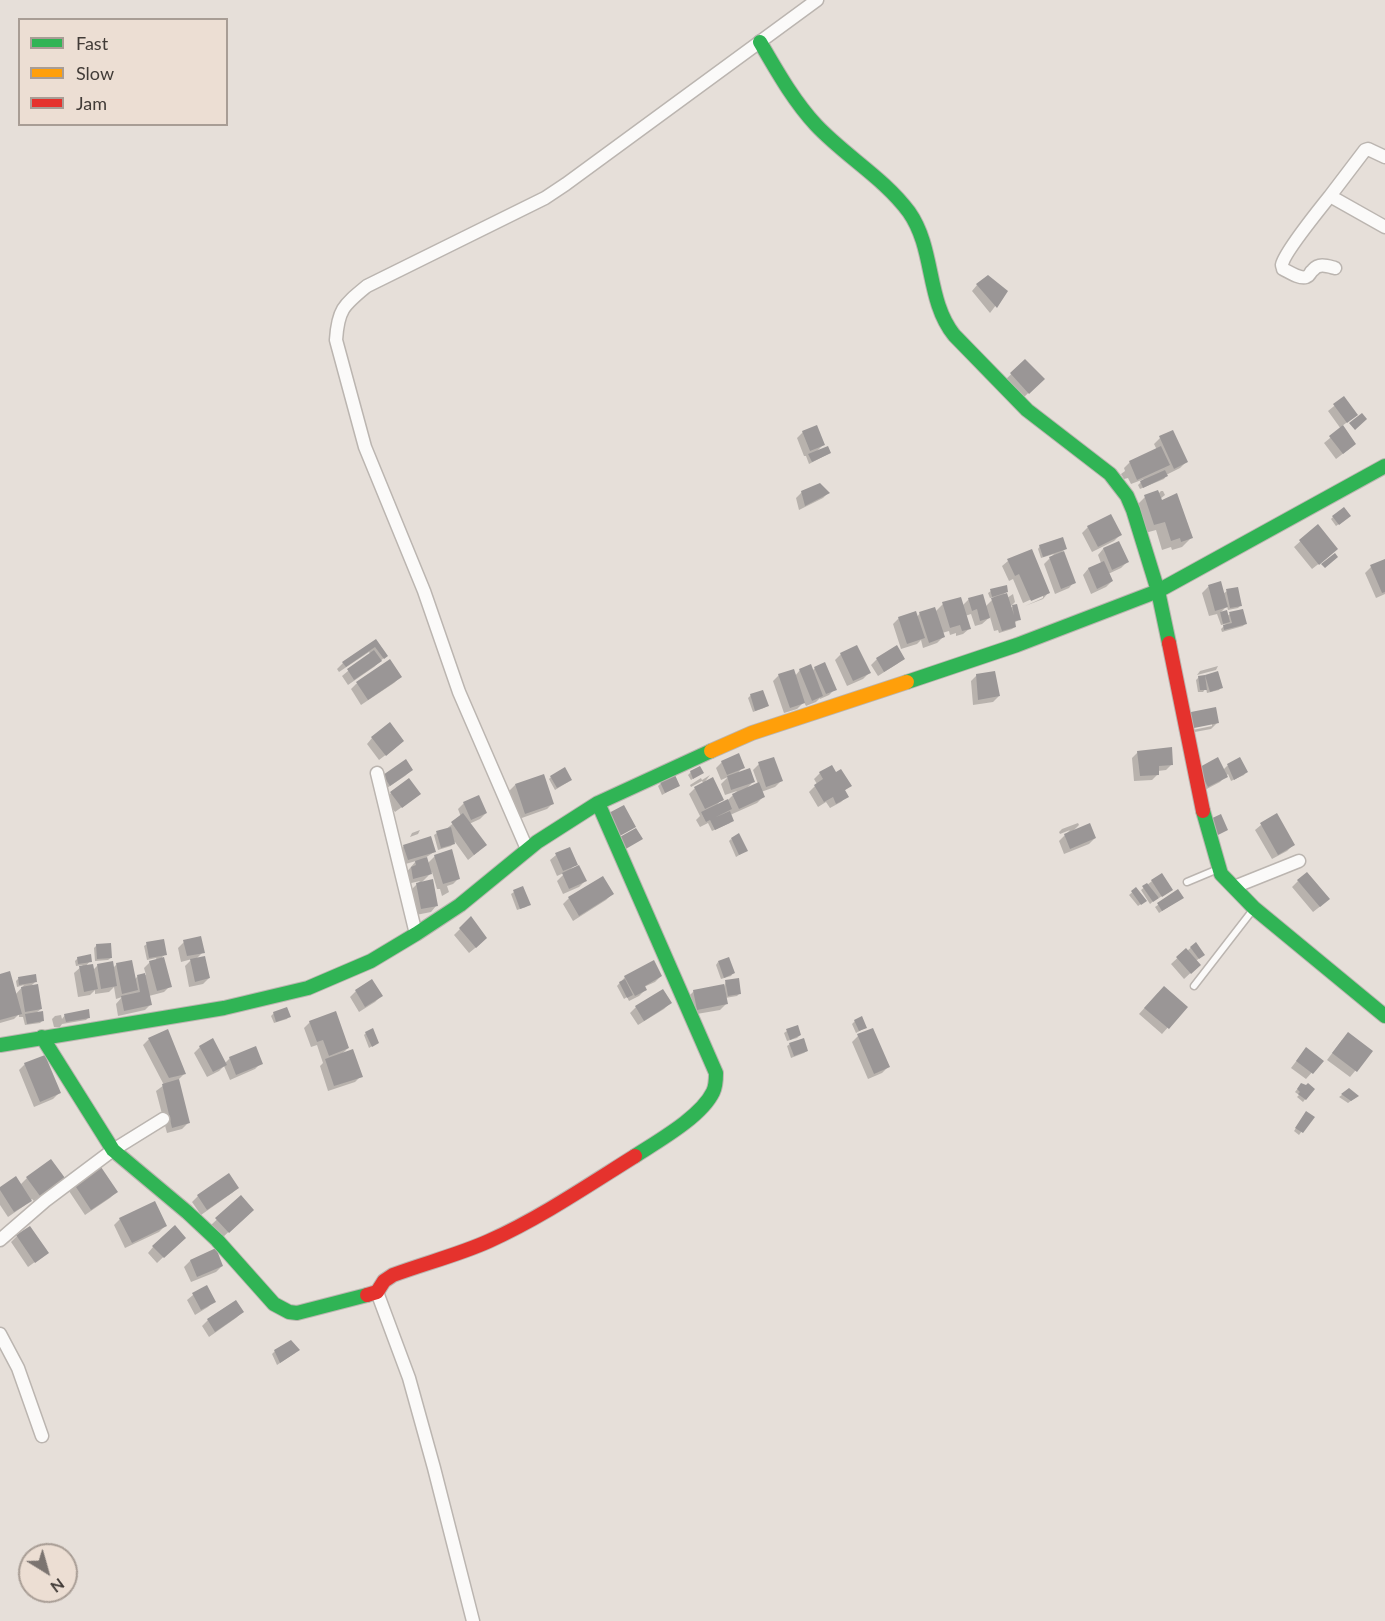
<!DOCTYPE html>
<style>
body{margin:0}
#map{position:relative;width:1385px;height:1621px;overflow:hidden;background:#e6dfd9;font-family:Lato,sans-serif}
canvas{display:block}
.legend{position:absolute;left:18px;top:18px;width:210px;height:108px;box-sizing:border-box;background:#ecded3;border:2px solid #a89d95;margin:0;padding:8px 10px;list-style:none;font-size:18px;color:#413b37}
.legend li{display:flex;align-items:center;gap:12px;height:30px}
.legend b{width:30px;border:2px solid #a89d95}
.north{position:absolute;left:18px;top:1543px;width:60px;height:60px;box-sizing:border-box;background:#ecded3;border:2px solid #a89d95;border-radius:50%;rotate:143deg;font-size:16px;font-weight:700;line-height:24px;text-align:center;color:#413b37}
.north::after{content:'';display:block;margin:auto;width:21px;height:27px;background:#7b7470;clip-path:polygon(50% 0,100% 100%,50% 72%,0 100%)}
</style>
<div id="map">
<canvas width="1385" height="1621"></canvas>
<ul class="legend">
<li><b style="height:8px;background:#30b455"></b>Fast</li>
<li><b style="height:8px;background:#ff9f0a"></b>Slow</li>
<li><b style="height:8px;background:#e5322d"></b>Jam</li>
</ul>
<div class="north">N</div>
</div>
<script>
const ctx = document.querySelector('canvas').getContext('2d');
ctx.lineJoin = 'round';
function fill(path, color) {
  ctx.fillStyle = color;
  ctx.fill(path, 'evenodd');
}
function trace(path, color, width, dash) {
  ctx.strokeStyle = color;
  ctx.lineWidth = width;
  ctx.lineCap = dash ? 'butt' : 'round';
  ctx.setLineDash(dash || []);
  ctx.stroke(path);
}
fill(new Path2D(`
 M977,285L1006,292L990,313L972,291Z
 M1025,361L1043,379L1023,398L1005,380Z
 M1344,398L1350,420L1342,426L1349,449L1336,459L1324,443L1341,429L1328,411Z
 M803,432L823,445L816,452L830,453L809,464L806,456H804L797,438Z
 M1160,438L1186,462L1180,468L1166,475V476L1164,479L1140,489L1138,485L1144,479L1131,484L1128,478L1124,479L1121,474L1125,471L1124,468L1130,462L1157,450L1154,444Z
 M1161,491H1163L1165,495L1160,499L1191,538L1182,547L1172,550L1171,547L1162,550L1156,530L1145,533L1136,506L1145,497L1158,494Z
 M802,492L828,493L823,498L799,510L796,498Z
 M1333,517L1346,519L1336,526L1331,519Z
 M1317,526L1330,555L1312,569L1294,547Z
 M1088,527L1120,535L1114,541L1092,552L1082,533Z
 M1118,543L1127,562L1121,568L1108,574L1112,581L1106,587L1091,594L1083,575L1088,569L1101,563L1098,555L1103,549Z
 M1040,546L1065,549L1062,552L1074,582L1069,588L1055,594L1044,564L1054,554L1041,558L1038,549Z
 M1008,561L1048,593L1043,599L1025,606L1043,598V594L1023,603L1013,579L1009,581L1002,566Z
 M1385,561V594L1376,598L1365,573L1371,567Z
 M1220,583L1223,594L1227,591L1240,606L1238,608L1228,610L1227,606L1220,613L1227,616L1230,614L1245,624L1243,626L1222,632L1221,629L1226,624L1221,625L1217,614L1209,616L1202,593L1208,587Z
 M991,591H1007L1001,597L1007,598L1013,594L1015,602L1009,608L1016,606L1020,619L1014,623L1015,627L1012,629L999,633L998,630L994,631L990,617L982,624L975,626L971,614L965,616L969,629L963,634L956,636V633L950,635L949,631L942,633L943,637L937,643L923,648L921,640L917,644L901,649L893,624L899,618L917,617L920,613L935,612L943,604L962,606L969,599L985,607L995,597L990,598L988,593Z
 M375,641L386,656L374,667L348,685L342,676L348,671L371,655L369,652L339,672L337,669L343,663Z
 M896,647L903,659L897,664L878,676L871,665L877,659Z
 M841,654L869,673L863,679L847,686L835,660Z
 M389,661L400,677L394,683L361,705L351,689L356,684Z
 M1218,666L1216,670L1197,675L1200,671Z
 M815,668L835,689L829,695L820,699V698L816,702L806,706L804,702L797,709L784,713L773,681L779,675L795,676L800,670L812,671Z
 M1217,673L1221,687L1219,690L1207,693L1206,688L1203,692H1198L1196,680L1199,677Z
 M977,675L999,696L993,702L973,705L971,681Z
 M751,695L767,706L764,708L753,712L748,698Z
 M1212,723H1217L1211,729L1184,734L1183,732L1212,726Z
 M372,738L396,747L379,760L367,744Z
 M1138,752L1172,764L1166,770L1158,771V774L1152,780L1134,781L1132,758Z
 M1240,759L1246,772L1244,775L1231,781L1228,774L1220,782L1201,792L1193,775L1223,770L1227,766Z
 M722,762L743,767L736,775L753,782L745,790L758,784L753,770L759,764L781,781L775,787L761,792L763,797L757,803L730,815V823L712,831L708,823L700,827L696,820L700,816L689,794L696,787L704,784L702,781L691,787L690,785L701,778L702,780L710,775L704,783L722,799L715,807L727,801L737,791L725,795L721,784L728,777L721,780L716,768Z
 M411,770L405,776L384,790V776Z
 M691,772L702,773L691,780L688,775Z
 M820,773L835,774L850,786L844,791L847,796L841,802L830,808L826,802L818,807L809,792L817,784L814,779Z
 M551,777L568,782L555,790L549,779Z
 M661,783L678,786L662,795L658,786Z
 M515,785L553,803L547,809L519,819L509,791Z
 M391,793L413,799L395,812L385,799Z
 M464,803L486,813L480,819L469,824L479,851L468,860L455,842L451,846L438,850L434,835L437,833L445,830L461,817L458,809Z
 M1078,823L1079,825L1072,832L1095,838L1089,844L1064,854L1059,841L1070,830L1060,834L1059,832L1062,829Z
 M1261,825L1293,845L1287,851L1272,859L1255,830Z
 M420,830L418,834L410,837L412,833Z
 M731,839L746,851L736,857L729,841Z
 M404,846L434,852L425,858L427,864L435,856L459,878L453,884L447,886L449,892L442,896L440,889H437L432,872L421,883L436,906L431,912L416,915L411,890L420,881L407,884L405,874L416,861L402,865L398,852Z
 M556,855L576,864L568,872L585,881L579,887L563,894L557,881L566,872L557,876L550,860Z
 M602,878L612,894L606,900L573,921L563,904L569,898Z
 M1152,881L1168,892L1159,898L1158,897L1150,904L1141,890Z
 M1298,881L1322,905L1313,912L1292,887Z
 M1136,889L1145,901L1138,906L1129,895Z
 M1178,891L1179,900L1159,913L1155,907Z
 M514,892L529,904L526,907L517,910L511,894Z
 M471,918L480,944L469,953L454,935Z
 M184,942L203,952L196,959L209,978L203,984L189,987L185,966L192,959L181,962L178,948Z
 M147,944L166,954L162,957L170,986L164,992L149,996L151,1004L145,1010L118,1016L116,1004L122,997L116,999L114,987L109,992L95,994V990L90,995L78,997L74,973L83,965L76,966L75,961L78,958L90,961L85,967L93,970L98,965L113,968L117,964L134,980L138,976L146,975L144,968L150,962L157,961L156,958L147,960L144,946Z
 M1195,944L1203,955L1196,961L1199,965L1184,979L1171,964L1186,950L1187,951Z
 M97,945L111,958L108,960L95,961L94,948Z
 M718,962L733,973L731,976L721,979L716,965Z
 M0,975L15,995L24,985L17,987L16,981L18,979L36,981L30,987L41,1009L36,1013L43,1020L40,1023L25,1025L23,1017H19V1014L14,1019L0,1023Z
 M661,976L655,982L644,987L645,990L639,996L629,1001L627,997L624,999L617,986L625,977Z
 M726,981L740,993L737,996L725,998L726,1004L720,1010L691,1015L688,997L694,991L724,986Z
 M356,991L381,996L375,1002L359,1012L350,997Z
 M1158,993L1186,1007L1162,1034L1139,1014Z
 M670,1003L664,1009L638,1025L630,1013L636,1007Z
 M274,1013L289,1016L287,1019L274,1023L271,1016Z
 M61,1015L62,1019L65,1015L89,1017L86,1020L62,1024L60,1027H54L52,1019L55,1016Z
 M855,1021L865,1028L856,1033L852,1024Z
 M310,1022L348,1048L340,1056L361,1076L355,1082L328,1091L320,1066L323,1063L317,1045L311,1047L304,1028Z
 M872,1030L888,1067L882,1073L868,1079L852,1042L858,1036Z
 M787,1031L800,1035L797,1038L787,1041L784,1033Z
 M366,1033L377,1043L369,1048L364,1035Z
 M149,1039L184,1074L178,1080L188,1123L182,1129L167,1133L156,1091L164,1085L143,1045Z
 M1342,1040L1371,1052L1350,1077L1327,1060Z
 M790,1044L807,1051L804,1053L791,1058L787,1046Z
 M200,1047L225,1063L230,1058L261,1063L255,1069L230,1080L224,1066L219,1071L207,1077L194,1053Z
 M1301,1055L1322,1061L1306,1079L1291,1068Z
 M25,1064L59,1093L53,1099L34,1107L19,1070Z
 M1299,1087L1313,1089L1303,1102L1297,1097L1299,1095L1295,1092Z
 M1349,1090L1355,1098L1348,1103L1339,1097Z
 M1304,1116L1312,1117L1299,1135L1294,1131Z
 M27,1178L57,1183L34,1201L32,1199L24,1206L8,1217L0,1205V1188L20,1185Z
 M75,1185L116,1192L110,1198L85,1215L69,1191Z
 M237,1188L232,1193L201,1215L192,1202L198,1196Z
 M241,1197L252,1210L222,1238L211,1225Z
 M120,1219L165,1226L159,1232L125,1248L114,1225Z
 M17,1236L47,1253L28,1267L11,1242Z
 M178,1243L157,1263L148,1253L153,1247Z
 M215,1250L222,1266L216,1272L191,1282L184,1267L190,1261Z
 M206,1287L214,1301L208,1307L195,1315L187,1300L193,1295Z
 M242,1312L236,1318L209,1337L202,1326L208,1320Z
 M275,1351L295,1353L277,1365L272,1354Z`), '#0003');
fill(new Path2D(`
 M988,275L1008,291L997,308L976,284Z
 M1025,359L1045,379L1029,394L1010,373Z
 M1344,396L1358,415L1347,423L1333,404Z
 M1362,413L1367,419L1355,430L1349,423Z
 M817,425L825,445L810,451L802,431Z
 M1343,425L1356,444L1343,454L1329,436Z
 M1173,430L1188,462L1174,469L1159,436Z
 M828,446L831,453L812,462L808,454Z
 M1161,446L1170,465L1137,480L1129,461Z
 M1165,470L1168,476L1143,488L1140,481Z
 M820,483L830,493L805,506L801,491Z
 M1158,490L1162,500L1177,493L1193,538L1181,542L1180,538L1171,541L1165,522L1154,525L1144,495Z
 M1344,507L1351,516L1339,525L1332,516Z
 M1111,514L1122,535L1098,547L1087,526Z
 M1318,524L1338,549L1319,565L1299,540Z
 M1063,537L1067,549L1043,557L1039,545Z
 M1119,541L1129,562L1112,570L1103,548Z
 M1032,549L1050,593L1031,601L1019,574L1015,576L1007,559Z
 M1064,551L1076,583L1061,589L1049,557Z
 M1335,553L1338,557L1325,568L1321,564Z
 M1385,559V592L1382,593L1370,565Z
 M1104,561L1113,581L1097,589L1088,568Z
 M1221,581L1228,607L1215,611L1208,585Z
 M1007,585L1008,592L992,597L990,589Z
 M1238,587L1242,606L1230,608L1226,589Z
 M1007,593L1014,615L1012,605L1017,604L1021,620L1015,621L1016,627L1002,631L991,598Z
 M983,594L990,618L980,621L977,609L972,611L968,598Z
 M961,597L971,629L962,631L960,625L950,628L942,602Z
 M935,607L945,637L929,643L919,612Z
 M1243,609L1247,624L1224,630L1223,625L1232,623L1229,612Z
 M1227,610L1230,622L1223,624L1220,612Z
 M916,611L925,638L907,644L898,617Z
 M376,639L388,656L384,659L375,647L346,667L342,662Z
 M857,645L871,673L853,681L840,653Z
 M897,645L905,659L884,672L876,658Z
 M374,650L382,661L354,680L347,669Z
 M390,659L402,677L368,700L356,682Z
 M825,662L837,690L826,694L814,667Z
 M811,664L823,696L812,701L799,669Z
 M794,669L805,703L790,708L778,674Z
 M995,671L1000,696L978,700L976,674Z
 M1218,671L1223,688L1210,692L1205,675Z
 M1205,675L1207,690H1200L1198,676Z
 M763,690L769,706L755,711L750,694Z
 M1216,707L1219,723L1189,729L1186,713Z
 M390,722L404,741L386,756L371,737Z
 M1172,747L1173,765L1159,766V775L1140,776L1137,751Z
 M739,753L745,768L727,775L721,761Z
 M774,757L783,781L766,787L758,762Z
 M1218,757L1228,777L1208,787L1198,768Z
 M1240,757L1248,772L1234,780L1227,764Z
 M406,759L413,770L390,786L383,775Z
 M832,765L836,772L841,769L852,786L845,790L849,797L836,804L833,797L824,802L814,785L823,779L819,772Z
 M700,766L704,773L693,779L690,771Z
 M565,767L572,780L557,788L550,776Z
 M750,768L755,782L731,790L727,776Z
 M544,774L554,804L525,814L515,784Z
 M675,775L680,786L665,793L660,782Z
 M713,777L724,800L705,809L694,787Z
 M409,778L421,794L402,808L390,792Z
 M759,782L765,797L739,809L732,794Z
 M479,795L487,813L471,820L463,802Z
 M728,799L732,809L716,817L730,811L734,821L715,830L710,820L706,822L701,812Z
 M624,805L636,827L618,837L605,815Z
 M463,813L487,845L474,855L451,822Z
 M1277,813L1295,845L1278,855L1260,823Z
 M1221,814L1228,830L1214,837L1206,821Z
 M1090,823L1096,838L1070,849L1064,834Z
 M451,827L455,844L441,848L436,831Z
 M636,828L643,839L624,850L618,838Z
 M739,833L748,851L739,855L731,838Z
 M431,836L436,852L408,860L403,845Z
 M570,847L578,865L563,871L555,853Z
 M452,849L460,879L443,884L434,855Z
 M427,857L432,874L413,879L411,867L416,865L415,861Z
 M579,865L587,881L569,889L562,873Z
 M1307,872L1330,899L1320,907L1297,880Z
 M1162,873L1173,890L1162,897L1151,880Z
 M603,876L614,894L579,916L568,897Z
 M433,879L438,906L421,909L416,883Z
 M1147,883L1159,898L1153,902L1142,886Z
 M523,886L531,905L520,909L513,890Z
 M1136,887L1147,901L1141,905L1131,891Z
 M1178,889L1184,898L1162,911L1157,903Z
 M471,916L487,938L476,948L459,928Z
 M201,936L205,953L187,956L183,940Z
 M164,939L167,955L149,958L146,942Z
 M1196,942L1205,955L1199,959L1190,947Z
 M111,943L112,958L97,959L96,944Z
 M1186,948L1201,965L1191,974L1176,957Z
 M91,954L92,962L78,964L77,957Z
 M205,956L210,978L195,982L190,959Z
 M164,957L172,987L157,991L149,961Z
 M729,957L735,973L724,978L718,961Z
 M132,960L138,990L122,994L116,963Z
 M654,960L662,976L645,986L647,990L635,996L624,976Z
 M113,961L117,986L101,989L97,964Z
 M93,964L98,989L84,992L79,966Z
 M10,971L22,1014L0,1020V974Z
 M145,973L152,1005L124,1011L121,996L140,992L137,975Z
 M36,974L37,982L19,985L18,977Z
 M739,978L741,994L728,996L725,980Z
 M372,979L383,996L365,1007L355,990Z
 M625,979L633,995L627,998L619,982Z
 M38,984L42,1009L25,1012L21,987Z
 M724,984L728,1004L697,1010L693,990Z
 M1164,986L1188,1007L1169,1029L1144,1008Z
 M663,989L672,1003L644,1021L635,1006Z
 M287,1007L291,1017L276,1022L273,1012Z
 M89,1009L90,1018L66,1022L64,1014Z
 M43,1011L44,1021L27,1024L25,1014Z
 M336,1011L349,1048L329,1056L323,1040L317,1042L309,1021Z
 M862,1016L867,1028L859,1031L854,1020Z
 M798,1025L801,1035L790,1040L786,1029Z
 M373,1028L379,1043L372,1047L365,1032Z
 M873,1028L890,1067L874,1074L857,1034Z
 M168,1029L186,1074L169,1078L148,1038Z
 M1348,1032L1373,1051L1357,1072L1332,1053Z
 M213,1038L227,1065L213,1072L199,1046Z
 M804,1038L808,1051L794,1056L789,1043Z
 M256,1046L263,1064L236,1075L229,1057Z
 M1306,1047L1324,1061L1313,1074L1296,1061Z
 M353,1049L363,1077L334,1086L325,1059Z
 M45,1055L61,1093L40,1102L24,1063Z
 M179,1079L190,1123L172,1128L162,1084Z
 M1301,1083L1306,1085L1308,1083L1315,1089L1306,1100L1298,1094L1300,1092L1297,1089Z
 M1349,1088L1359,1096L1351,1101L1341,1094Z
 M1306,1111L1315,1117L1303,1133L1295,1128Z
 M51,1159L65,1178L40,1196L26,1177Z
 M101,1167L118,1192L91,1210L74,1184Z
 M229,1173L239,1188L207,1210L197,1195Z
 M16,1176L32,1201L14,1212L0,1190V1187Z
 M241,1195L254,1210L229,1233L215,1218Z
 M155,1201L167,1226L132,1243L119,1218Z
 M175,1225L186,1238L164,1258L152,1246Z
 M30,1226L49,1253L35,1263L16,1235Z
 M216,1248L223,1266L197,1277L190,1260Z
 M207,1285L216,1302L201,1310L192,1293Z
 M236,1300L244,1312L215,1332L207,1319Z
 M291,1340L300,1350L280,1363L274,1350Z`), '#9a9696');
const lane = new Path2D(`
 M1187,882L1218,869
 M1194,986L1252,911`);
const street = new Path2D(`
 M1330,196L1365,150L1368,149L1385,157
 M1335,268C1327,266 1319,263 1313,270C1309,273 1311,275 1306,277C1300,279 1289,272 1283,269C1283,268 1282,266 1282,265C1283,254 1322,206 1330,196L1385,227
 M377,773L416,934
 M527,849L459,692L424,591L365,447L336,340C338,309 344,305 367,286L545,198L566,184L817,0
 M1234,887L1299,861
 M0,1240L45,1201L113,1150L163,1119
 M377,1292L409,1378L434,1468L473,1621
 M0,1334L18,1368L42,1436`);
const fast = new Path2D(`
 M760,42C777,71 793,100 816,125C845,156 884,178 909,212C935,249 926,300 954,335L1027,410L1110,474L1127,496L1133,510L1158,591L1169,643
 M907,682L1017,645L1158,591L1385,466
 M598,803L716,1073C716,1079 716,1086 713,1092C701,1117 658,1141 635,1156
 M1203,811L1221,874L1254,908L1385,1016
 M42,1037L113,1150L187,1212L217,1240L274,1304L289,1312L297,1313L367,1295
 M0,1045L224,1008L308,988L371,961L416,934L460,905L537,842L598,803L711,751`);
const slow = new Path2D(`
 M711,751L752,733L907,682`);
const jam = new Path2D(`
 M1169,643L1203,811
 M367,1295L377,1292L384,1281L393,1275C425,1263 458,1255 489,1241C540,1218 587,1186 635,1156`);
trace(lane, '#bbb5b0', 9);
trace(street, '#bbb5b0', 15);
trace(fast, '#bbb5b0', 16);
trace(slow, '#bbb5b0', 16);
trace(jam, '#bbb5b0', 16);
trace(lane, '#fbfaf9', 6);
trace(street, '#fbfaf9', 12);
trace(fast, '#30b455', 14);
trace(slow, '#ff9f0a', 14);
trace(jam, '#e5322d', 14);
</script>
